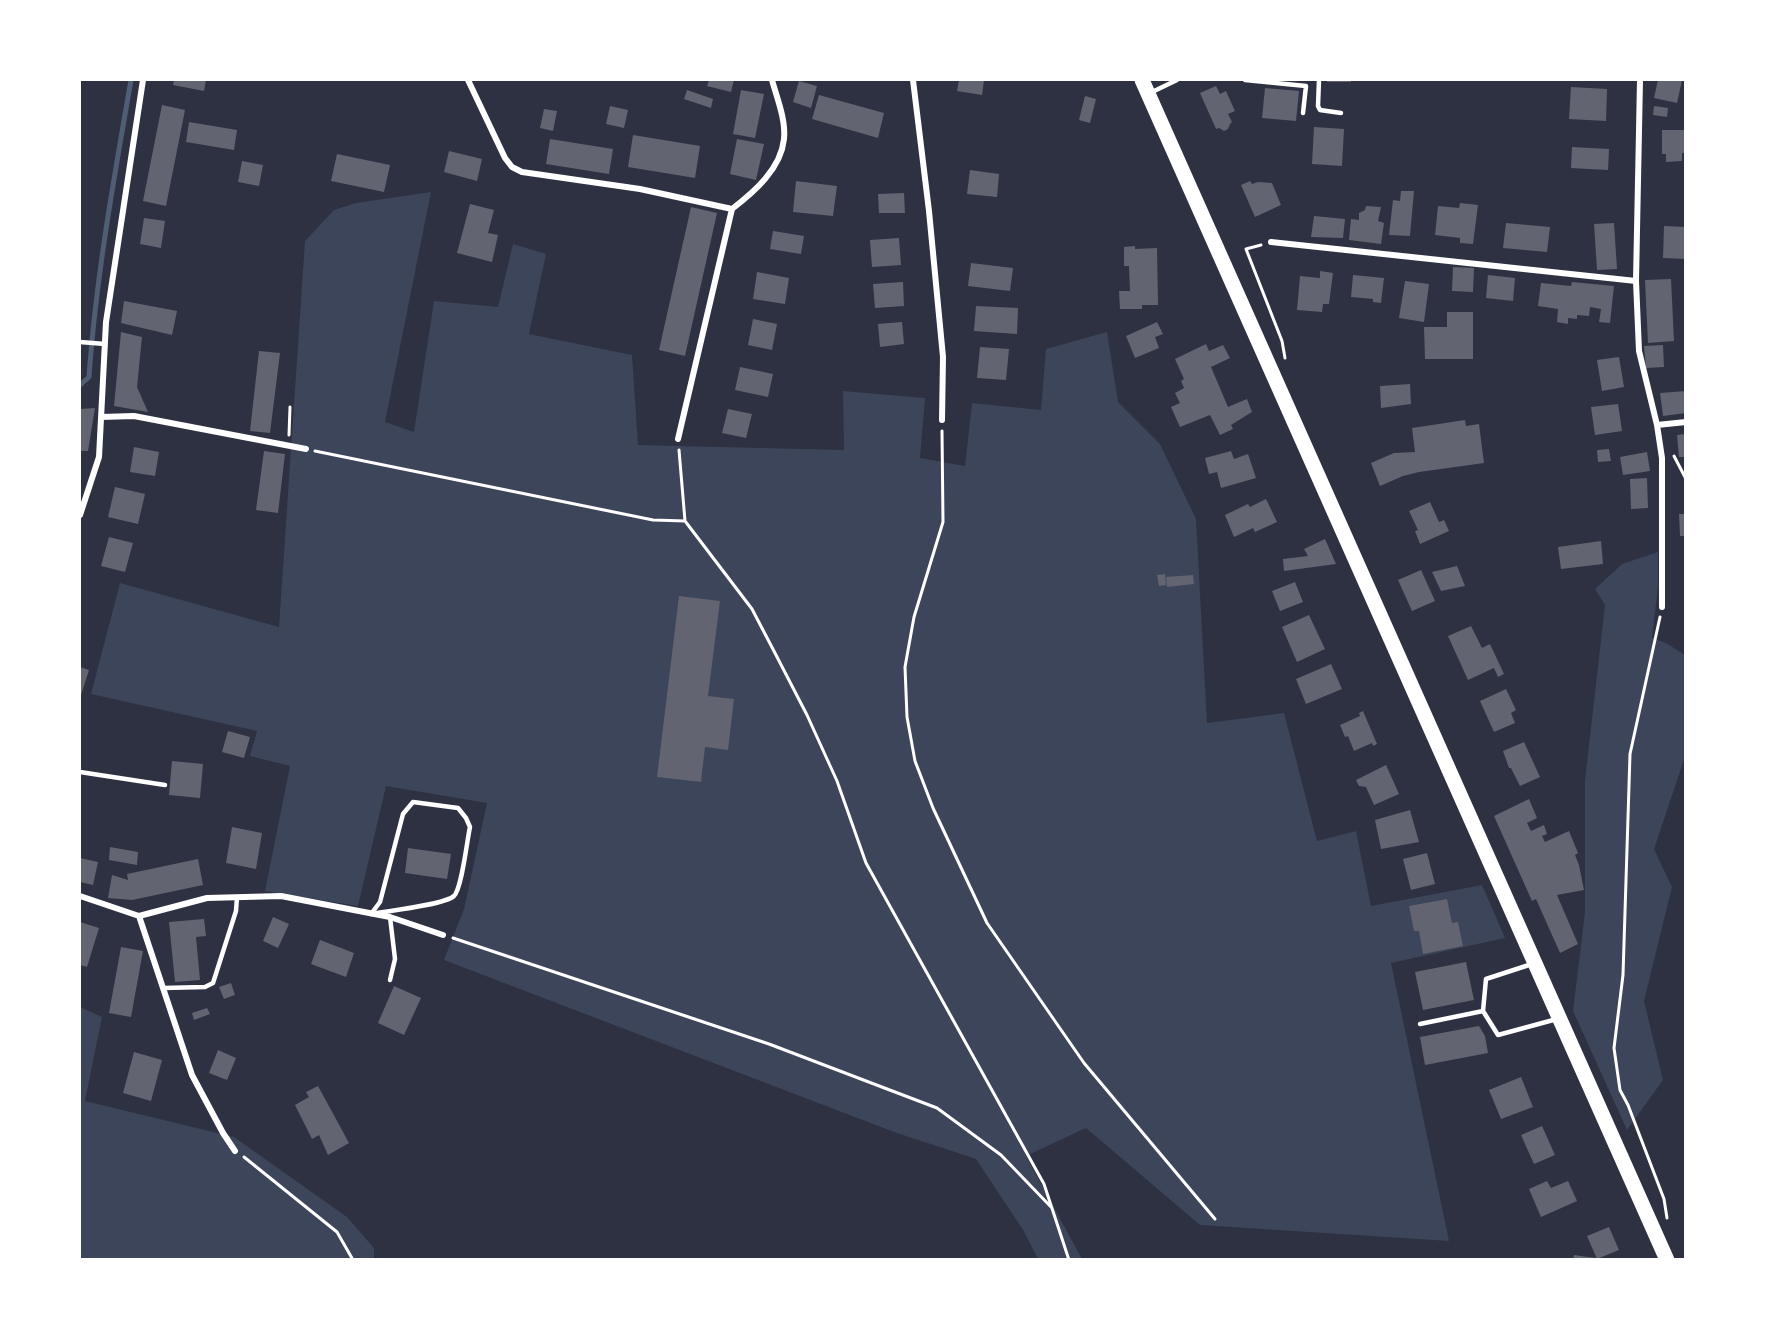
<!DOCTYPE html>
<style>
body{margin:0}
#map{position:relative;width:1765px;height:1339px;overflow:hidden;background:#2d3142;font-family:Cabin,sans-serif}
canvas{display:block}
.frame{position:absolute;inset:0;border:81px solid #fff;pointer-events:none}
</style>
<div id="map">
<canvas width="1765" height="1339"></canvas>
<div class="frame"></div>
</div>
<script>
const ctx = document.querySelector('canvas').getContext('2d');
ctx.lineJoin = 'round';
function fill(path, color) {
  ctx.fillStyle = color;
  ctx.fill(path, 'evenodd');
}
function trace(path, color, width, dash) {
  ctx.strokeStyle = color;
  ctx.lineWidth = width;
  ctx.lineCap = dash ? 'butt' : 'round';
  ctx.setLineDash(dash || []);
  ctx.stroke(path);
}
fill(new Path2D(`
 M431,192L385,422L414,432L434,301L498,307L513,244L546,254L529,334L632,355L638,445L844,450L843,391L925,398L920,458L965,466L972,403L1041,410L1046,349L1107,332L1118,402L1160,444L1196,519L1207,723L1284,713L1317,841L1356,831L1371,906L1482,885L1505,938L1391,963L1449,1241L1200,1225L1086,1128L1026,1156L1082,1259H1038L1023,1230L976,1159L894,1132L444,960L464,909L487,803L386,786L358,906L265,891L290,766L250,756L257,731L91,694L120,583L279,627L305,241L334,210L356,203Z
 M1658,552V587L1652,638L1666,643L1685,655L1686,754L1654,849L1672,887L1644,1001L1663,1080L1627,1130L1573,1011L1585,912V780L1605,605L1595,589L1622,564Z
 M80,1007L102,1017L85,1101L234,1137L347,1217L374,1248V1260H80Z`), '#3c4559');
trace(new Path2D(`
 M80,385L89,377C96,277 114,178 131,80`), '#4f5d75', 5);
fill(new Path2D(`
 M174,80H206L204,91L173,85Z
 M709,80H734L731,92L707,86Z
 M959,80H984L982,95L957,91Z
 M1327,80H1351V82H1327Z
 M1658,80H1682L1677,103L1654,98Z
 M799,81L817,86L811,108L793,102Z
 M1216,86L1220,94L1226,91L1235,111L1228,114L1232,122L1230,124L1228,129L1224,131L1219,128L1216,129L1200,93Z
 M1571,87L1607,89L1606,121L1569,119Z
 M1265,88L1299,91L1296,121L1262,118Z
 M687,90L713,99L711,108L684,99Z
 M741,90L764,94L755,138L733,134Z
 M819,95L884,113L878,138L812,119Z
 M1085,96L1096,99L1090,123L1079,120Z
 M162,105L185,110L166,206L143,201Z
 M610,106L628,110L624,128L606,124Z
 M1654,106L1668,108L1667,117L1653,115Z
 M544,109L557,111L553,131L540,128Z
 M189,122L237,130L234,150L186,142Z
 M1314,127L1344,129L1342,166L1312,164Z
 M1662,130H1686V153H1682V161L1666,162V154H1662Z
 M633,135L700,146L695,178L628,167Z
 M550,139L613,149L609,174L546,164Z
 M737,139L764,144L756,180L730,174Z
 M1572,147L1609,149L1608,170L1571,168Z
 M449,151L482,159L477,181L444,172Z
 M337,154L390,165L384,192L331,181Z
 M242,161L263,165L259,186L238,182Z
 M970,170L999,174L997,197L967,194Z
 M796,181L837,186L833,216L793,212Z
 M1250,181L1252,184L1258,182L1272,183L1281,205L1255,217L1241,185Z
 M1401,191H1414L1410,236L1389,235L1393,200L1400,201Z
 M904,193L905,213H879L878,194Z
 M1460,203L1478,205L1473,244L1460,243V238L1435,235L1438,206L1459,208Z
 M470,204L494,210L488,233L498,235L492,262L457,253Z
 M1366,206L1381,207L1378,221L1384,223L1381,244L1349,240L1351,219L1359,220V213L1365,210Z
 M691,207L717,213L685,356L659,350Z
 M1314,216L1345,219L1343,238L1311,237Z
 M144,218L165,221L161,248L140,244Z
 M1506,223L1550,227L1547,252L1503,248Z
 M1614,223L1617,269L1597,270L1594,224Z
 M1664,226L1686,227V259L1663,258Z
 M773,231L804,236L801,254L770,249Z
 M899,238L901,265L872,267L870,240Z
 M1135,246V249L1157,248L1158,305H1142V309H1120L1119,291H1130L1129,266H1124V247Z
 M971,263L1013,268L1010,291L968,286Z
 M1453,267L1474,268L1473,292L1452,291Z
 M1320,271L1333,273L1329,304H1323L1322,312L1297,310L1300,276L1320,278Z
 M757,272L789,278L785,304L753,299Z
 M1353,275L1384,278L1381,303L1373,302V299L1351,297Z
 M1488,275L1515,278L1513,301L1486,298Z
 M1671,279L1674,341L1648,343L1645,280Z
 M1405,281L1429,284L1424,322L1399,318Z
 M903,282L904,306L875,308L873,284Z
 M1572,282L1614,286L1610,323L1599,322L1601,309L1590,307L1589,316L1577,315V319L1568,318V324L1557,322L1558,309L1538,306L1541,283L1571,286Z
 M124,301L177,311L172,335L121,323Z
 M976,306L1018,308L1017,334L974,331Z
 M1447,312H1473V359H1425L1424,327H1447Z
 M753,319L777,324L772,350L748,345Z
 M902,322L904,344L880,347L878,324Z
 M1157,322L1163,334L1155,337L1159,348L1135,358L1126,336Z
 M121,332L142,337L137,387L148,412L114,406Z
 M1206,344L1209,351L1223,345L1230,358L1211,367L1228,407L1247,399L1252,412L1231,425L1233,429L1220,435L1210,415L1180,427L1171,407L1180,403L1175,393L1184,388L1181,381L1184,379L1175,359Z
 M1663,345L1664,367L1646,368L1644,346Z
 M980,347L1009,349L1006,380L977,378Z
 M259,351L280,353L270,433L250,431Z
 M1619,357L1624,387L1602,391L1597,360Z
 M740,367L773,374L768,397L735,390Z
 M1410,384L1411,404L1381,408L1380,386Z
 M1686,391V413L1663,416L1660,393Z
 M1618,404L1622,431L1595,435L1591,407Z
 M95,408L88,451H80V409Z
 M728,409L752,414L746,438L722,433Z
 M1465,420L1466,426L1479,424L1484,463L1419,472L1403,476L1380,486L1371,463L1394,453L1415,452L1412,428Z
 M1686,434V457H1679L1677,435Z
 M134,447L159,452L155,476L130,472Z
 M1609,449L1611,461L1598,462L1597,450Z
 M264,451L285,454L278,513L256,510Z
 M1231,451L1234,459L1248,454L1256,478L1221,488L1217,472L1209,474L1205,458Z
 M1647,452L1650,471L1623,475L1620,457Z
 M1647,478L1648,508L1631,509L1630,479Z
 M115,487L145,494L138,524L108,517Z
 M1266,499L1277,522L1255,532L1253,528L1234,537L1225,515L1248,504L1250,507Z
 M1430,502L1439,522L1444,520L1449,531L1420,544L1415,531L1418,530L1409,511Z
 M1679,514H1686V536H1680Z
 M109,537L133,543L125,572L101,566Z
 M1325,539L1336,564L1284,571L1283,559L1308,556L1304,549Z
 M1601,541L1603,564L1561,569L1558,547Z
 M1457,566L1465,586L1441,591L1432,572Z
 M1421,570L1435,601L1412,611L1398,580Z
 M1165,574L1166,585L1159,586L1157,575Z
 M1193,575L1194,584L1167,587L1166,577Z
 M1295,582L1303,602L1280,611L1272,591Z
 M679,596L720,601L708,696L734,699L728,750L705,747L701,782L657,777Z
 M1309,615L1325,649L1297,662L1282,627Z
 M1471,626L1482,648L1490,644L1504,674L1498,677L1494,668L1468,680L1448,636Z
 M1331,664L1342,689L1306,704L1296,679Z
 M80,667L89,670L80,698Z
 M1506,689L1516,710L1511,713L1515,723L1494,732L1480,701Z
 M1363,711L1377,744L1373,746L1372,743L1354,751L1348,736L1345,737L1340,725L1360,716L1359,713Z
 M228,731L250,737L244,758L222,752Z
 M1524,742L1540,777L1520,786L1511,768H1509L1503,751Z
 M172,761L203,764L200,798L169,795Z
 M1386,765L1399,794L1374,805L1366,787L1359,786L1356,780Z
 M1529,799L1537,818L1527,823L1531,831L1544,825L1547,834L1542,836L1545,842L1569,831L1578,853L1575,855L1579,865L1584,890L1557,895L1578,944L1560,953L1536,899L1532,901L1494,816Z
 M1410,810L1419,842L1381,849L1375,820Z
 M232,827L262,833L256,869L226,863Z
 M110,847L138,852L137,865L109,860Z
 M408,848L451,854L447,879L405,873Z
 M1427,853L1435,884L1411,890L1403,859Z
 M80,858L98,862L93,885L80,882Z
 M198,859L203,885L132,900L108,898L112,875L128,880L127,874Z
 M1447,899L1452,923L1458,922L1463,946L1423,954L1419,931H1414L1409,906Z
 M273,917L289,924L278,948L263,941Z
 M204,919L206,936L196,937L200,980L175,982L169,922Z
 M80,922L99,928L87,967L80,965Z
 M320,940L354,953L346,977L311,964Z
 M121,947L143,951L131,1017L109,1013Z
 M1466,962L1474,1000L1423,1010L1415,972Z
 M231,983L235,995L224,999L219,987Z
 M394,986L421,998L404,1035L378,1023Z
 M207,1008L210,1014L194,1020L192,1013Z
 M1479,1026L1485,1036L1488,1053L1425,1065L1420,1037Z
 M218,1050L236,1058L227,1080L209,1073Z
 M134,1052L162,1060L151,1101L123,1093Z
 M1521,1077L1533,1107L1501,1119L1489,1090Z
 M318,1086L349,1143L328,1155L319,1135L312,1139L295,1105L309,1097L306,1092Z
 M1542,1126L1555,1155L1534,1164L1521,1135Z
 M1547,1181L1551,1188L1568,1181L1577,1201L1541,1217L1529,1189Z
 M1609,1227L1619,1250L1597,1259L1587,1236Z
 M1574,1255L1596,1258L1595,1260H1573Z`), '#626471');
trace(new Path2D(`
 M1261,245L1246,249L1282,341L1285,358
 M942,431L943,522L914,617L905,667L907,717L915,761L933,808L987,923L1084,1063L1215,1219
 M289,435L290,407
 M679,450L685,521L752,609L776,655L807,715L837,781L866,863L1044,1184L1069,1260
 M315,451L653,520L685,521
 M1674,456L1686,479
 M1660,617L1630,754L1623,975L1614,1048L1620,1090L1628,1105L1664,1199L1667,1218
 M453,938L769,1044L937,1108L1001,1155L1052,1208
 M244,1157L337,1232L353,1260`), '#fff', 3);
trace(new Path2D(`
 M1245,80L1306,86L1303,113
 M1319,80L1318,106L1320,110L1341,113
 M1150,93L1177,80
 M80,342L105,344
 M80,772L165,785
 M413,802L458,808L466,818L470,827C467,840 462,888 454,896C444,905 387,911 371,914L380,902L403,814Z
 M390,917L395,959L390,980
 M163,988L205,987L213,983L236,911L237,897
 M1483,1011L1486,979L1532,964
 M1420,1024L1483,1011L1498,1035L1557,1019`), '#fff', 4.5);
trace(new Path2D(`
 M468,80L505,158L512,167L522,172L640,189L732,209
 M913,80L929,211L943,357L942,420
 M1640,80L1636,281L1639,351L1657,425L1662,458V607
 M1271,242L1636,281
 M101,417L134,416L306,449
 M1657,425L1686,422
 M678,439L732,209C754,192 781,169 784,139C786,120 777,98 772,80
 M80,515L99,457L106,322L143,80
 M80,896L139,916
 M139,916L207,898L281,896L390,917L443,935
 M139,916L192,1075L223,1133L235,1151`), '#fff', 6);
trace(new Path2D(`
 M1142,80L1667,1260`), '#fff', 15);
</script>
